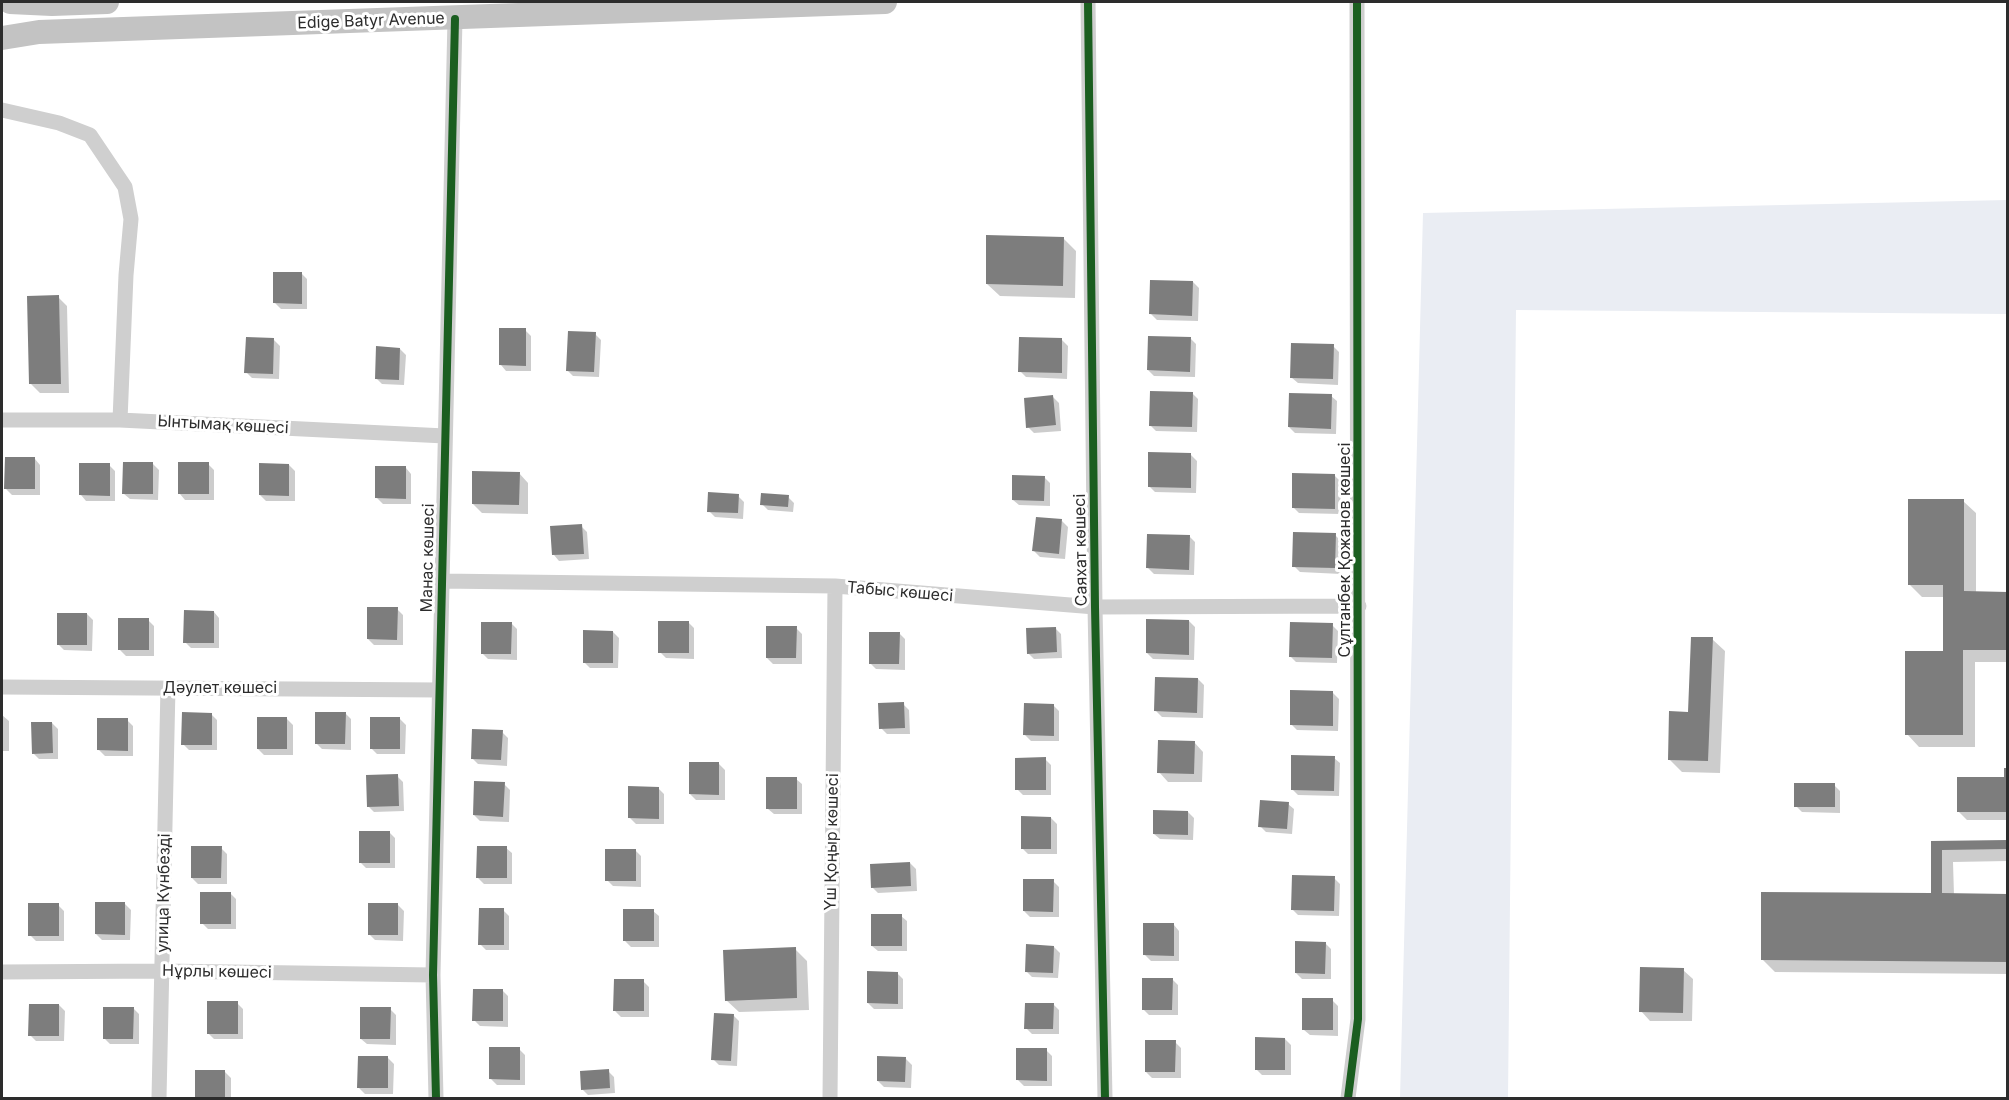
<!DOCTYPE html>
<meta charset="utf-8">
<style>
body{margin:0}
#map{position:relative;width:2009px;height:1100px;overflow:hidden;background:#fff;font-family:Inter,sans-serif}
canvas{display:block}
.frame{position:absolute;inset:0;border:3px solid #2c2c2c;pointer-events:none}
</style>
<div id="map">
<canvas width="2009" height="1100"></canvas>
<div class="frame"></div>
</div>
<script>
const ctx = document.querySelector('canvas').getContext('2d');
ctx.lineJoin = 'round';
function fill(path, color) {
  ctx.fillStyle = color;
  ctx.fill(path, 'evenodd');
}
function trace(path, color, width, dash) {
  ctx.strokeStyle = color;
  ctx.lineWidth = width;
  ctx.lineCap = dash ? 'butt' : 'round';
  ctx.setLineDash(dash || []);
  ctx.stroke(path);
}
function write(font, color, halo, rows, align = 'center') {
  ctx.font = font + ' Inter,sans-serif';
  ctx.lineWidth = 6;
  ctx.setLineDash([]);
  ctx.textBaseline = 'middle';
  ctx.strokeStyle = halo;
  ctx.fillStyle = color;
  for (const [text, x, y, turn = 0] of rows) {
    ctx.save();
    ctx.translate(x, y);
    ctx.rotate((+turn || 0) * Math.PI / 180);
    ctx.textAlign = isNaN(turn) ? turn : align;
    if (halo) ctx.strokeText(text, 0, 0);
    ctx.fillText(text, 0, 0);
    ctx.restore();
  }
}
fill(new Path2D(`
 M2007,200V314L1516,310L1508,1098H1400L1423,213Z`), '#eaedf3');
fill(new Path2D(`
 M1063,238L1076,251L1075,298L1000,296L987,284Z
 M302,274L307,279V309H281L275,303Z
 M1193,282L1199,288L1198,321L1157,320L1151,314Z
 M58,297L67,306L69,393H40L31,384Z
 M525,330L531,336V371H506L501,365Z
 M595,334L601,340L599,377L573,376L567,370Z
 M1190,338L1196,344L1195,377L1154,376L1148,370Z
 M274,340L280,346L279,379L252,378L246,372Z
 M1062,340L1068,346L1067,379L1026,377L1020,371Z
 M1333,346L1339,352L1338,385L1298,383L1292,378Z
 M400,349L406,355L404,385L382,384L376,378Z
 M1192,393L1198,399L1197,432L1156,431L1150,425Z
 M1331,396L1337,401L1336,434L1295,433L1289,427Z
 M1053,397L1059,403L1061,431L1034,433L1028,427Z
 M1191,455L1197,461L1196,493L1155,492L1149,486Z
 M35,459L40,465V495H12L6,489Z
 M153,464L159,470L158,500L130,499L124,494Z
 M208,464L214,470V500H185L180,494Z
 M109,465L115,471V501H86L81,495Z
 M289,465L295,471V501H266L260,495Z
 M406,468L411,474V504H383L377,498Z
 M519,473L528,483V514L482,513L473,504Z
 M1335,476L1341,482L1340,514L1299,513L1293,507Z
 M1044,477L1050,483V506L1019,505L1013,500Z
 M738,496L744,502L743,519L715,517L709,511Z
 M788,497L794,503L793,512L768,510L762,504Z
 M1963,501L1976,513V593H2008V662H1975V747H1919L1907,734L1945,652V597H1922L1910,585Z
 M1062,521L1068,527L1065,559L1040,557L1034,551Z
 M581,526L587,532L589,559L559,561L554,555Z
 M1335,535L1341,541V574L1300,572L1294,566Z
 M1189,536L1195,542L1194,575L1154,574L1148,568Z
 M397,609L403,615V645H374L368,639Z
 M214,612L219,618V648H191L185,642Z
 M87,614L93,620L92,651L64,650L58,644Z
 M148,620L154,626V656H126L120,650Z
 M1189,621L1195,627L1194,660L1153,659L1147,653Z
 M688,622L694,628V659L666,658L660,652Z
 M511,623L517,629V660L488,659L482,653Z
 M1332,625L1338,631L1337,663L1296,662L1290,656Z
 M796,628L802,634V664H773L767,658Z
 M1055,628L1061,634L1062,658L1034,659L1028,653Z
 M613,632L619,638L618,668H590L584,662Z
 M899,633L905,639V670L876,669L870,663Z
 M1712,639L1725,651L1720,773L1682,772L1669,759L1690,713Z
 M1198,679L1204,685L1203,718L1162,717L1156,711Z
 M1333,693L1339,699L1338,731L1297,730L1291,724Z
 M903,704L909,710L910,734H887L881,728Z
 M1053,705L1059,711V741H1031L1025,735Z
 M345,713L351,719V750L322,749L316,743Z
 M211,714L217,720V750H189L183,744Z
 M2,715L9,721V751H2Z
 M287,719L293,725V755H264L258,749Z
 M400,719L406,725L405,754H377L371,748Z
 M127,720L133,726V756H105L99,750Z
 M52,723L58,729V759H39L33,753Z
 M502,732L508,738L507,766L478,764L472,758Z
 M1194,742L1203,752L1202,782H1168L1159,772Z
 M1334,758L1340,763L1339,796L1298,795L1292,789Z
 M1045,759L1051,765V795H1023L1017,789Z
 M719,764L725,770V800H696L690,794Z
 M2008,770V820H1967L1958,811L2005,778Z
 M397,776L403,782L404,811L374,812L368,806Z
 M796,779L802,784V814H774L768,809Z
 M504,784L510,790L509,822L480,821L474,815Z
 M1834,785L1840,791V813L1802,812L1796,806Z
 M658,788L664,794V824H636L630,818Z
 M1288,804L1294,809L1292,834L1266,832L1260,826Z
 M1188,812L1194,818L1193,840L1160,839L1154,834Z
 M1051,818L1057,824V854H1028L1022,848Z
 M389,832L395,838V868H366L360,862Z
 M2008,841V861L1953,862L1954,895H2008V974L1775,972L1762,959L1933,895V843Z
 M221,848L227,854V884H198L192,878Z
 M506,848L512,853V884H484L478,878Z
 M635,850L641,856V887L613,886L607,880Z
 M910,863L916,869L917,891L878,893L872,887Z
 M1334,878L1340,884L1339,916L1298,915L1292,909Z
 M1053,881L1059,887V917H1030L1024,911Z
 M230,893L236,899V929H208L202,923Z
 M125,904L131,910L130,940H102L96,934Z
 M58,905L64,911V941H36L30,935Z
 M398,905L404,911L403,941L375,940L369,934Z
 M503,910L509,916V950H486L480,944Z
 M653,911L659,916V947H631L625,941Z
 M901,916L907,921V951H878L872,946Z
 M1174,925L1179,931V961H1151L1145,955Z
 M1325,943L1331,949V979H1302L1296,973Z
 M1054,947L1060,953L1058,978L1032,977L1026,971Z
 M795,949L807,961L809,1010L739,1012L726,1000Z
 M1683,970L1693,979L1692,1021H1650L1641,1011Z
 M897,973L903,979V1009H874L868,1003Z
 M1172,979L1178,985V1015H1149L1143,1009Z
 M643,981L649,987V1017H621L615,1011Z
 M502,990L508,996V1027L480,1026L474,1020Z
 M1332,1000L1338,1006V1036L1310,1035L1304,1030Z
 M237,1003L243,1009V1039H214L208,1033Z
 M1053,1004L1059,1010V1034H1032L1026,1028Z
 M59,1005L65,1011L64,1041H36L30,1035Z
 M133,1008L139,1014V1044H110L104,1038Z
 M390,1009L396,1015V1045L367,1044L361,1039Z
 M733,1015L739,1021L737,1066L719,1065L713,1059Z
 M1285,1039L1291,1045V1075H1262L1256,1069Z
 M1175,1042L1181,1048V1078H1152L1146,1072Z
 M519,1049L525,1055V1085H497L491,1079Z
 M1046,1050L1052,1056V1086H1024L1018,1080Z
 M388,1058L394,1064L393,1094H365L359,1088Z
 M906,1059L912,1065L911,1088L884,1087L878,1081Z
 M608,1071L614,1077L615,1093L588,1095L582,1089Z
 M196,1072H225L231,1078V1098H196Z`), '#0003');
fill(new Path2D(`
 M986,235L1064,237L1063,286L986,284Z
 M273,272H302V304L273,303Z
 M1150,280L1193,281L1192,316L1149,314Z
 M59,295L61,384H29L27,296Z
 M499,328H526V366L499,365Z
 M568,331L596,332L594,372L566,371Z
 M1148,336L1191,337L1190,372L1147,370Z
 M246,337L274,338L273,374L244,373Z
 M1019,337L1062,338V373L1018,372Z
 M1291,343L1334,344L1333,379L1290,378Z
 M376,346L400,348L399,380L375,379Z
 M1150,391L1193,392L1192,427L1149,426Z
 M1289,393L1332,394L1331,429L1288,427Z
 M1053,395L1056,425L1026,428L1024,398Z
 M1148,452L1191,453V488L1148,487Z
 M5,457H35V489H4Z
 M123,462H153V494H122Z
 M178,462H209V494H178Z
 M79,463H110V496L79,495Z
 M259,463L289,464V496L259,495Z
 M375,466H406V499L375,498Z
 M472,471L520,472L519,505L472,504Z
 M1292,473L1335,474V509L1292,508Z
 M1012,475L1045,476L1044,501L1012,500Z
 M708,492L739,494L738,513L707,512Z
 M761,493L789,495L788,507L760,505Z
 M1908,499H1964V591L2008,592V650H1963V735H1905V651H1943V585H1908Z
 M1036,517L1062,519L1059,554L1032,551Z
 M582,524L584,554L552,555L550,526Z
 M1293,532L1336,533L1335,568L1292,567Z
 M1147,534L1190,535L1189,570L1146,568Z
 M367,607H398L397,640L367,639Z
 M184,610L214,611V643H183Z
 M57,613H87V645H57Z
 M118,618H149V650H118Z
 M1146,619L1189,620V655L1146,653Z
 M658,621H689V653H658Z
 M481,622H512L511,654H481Z
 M1290,622L1333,623L1332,658L1289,657Z
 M766,626H797L796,658H766Z
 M1056,627L1057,652L1027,654L1026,628Z
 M583,630L613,631V663H583Z
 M869,632H900L899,664H869Z
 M1691,637H1713L1708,761L1668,760L1669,711L1688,712Z
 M1155,677L1198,678L1197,713L1154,711Z
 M1290,690L1333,691V726L1290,725Z
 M904,702L905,728L879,729L878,703Z
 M1024,703L1054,704V736L1023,735Z
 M182,712L212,713V745H181Z
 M315,712H346L345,744H315Z
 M257,717H287V749H257Z
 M370,717H400V749H370Z
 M97,718H128V751L97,750Z
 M31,722H52L53,753L32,754Z
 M472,729L503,730L501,760L471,759Z
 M1158,740L1195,741L1194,774L1157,773Z
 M1291,755L1335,756L1334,791L1291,790Z
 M1046,757V790H1015V758Z
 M689,762H719V795L689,794Z
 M2004,768H2008V812H1957V777H2004Z
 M398,774L399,806L367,807L366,775Z
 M766,777H797V809H766Z
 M474,781L505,782L503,817L473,815Z
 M1794,783H1835V807H1794Z
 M628,786L659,787V819L628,818Z
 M1260,800L1289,802L1287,829L1258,827Z
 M1153,810L1188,811V835L1153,834Z
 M1021,816L1051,817V849H1021Z
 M359,831H390V863H359Z
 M2008,840V849L1942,850V893L2008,894V962L1761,960V892L1931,893V841Z
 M191,846H222L221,878H191Z
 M477,846H507V878H476Z
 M605,849H636V881H605Z
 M910,862L911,886L871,888L870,864Z
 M1292,875L1335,876L1334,911L1291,910Z
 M1023,879H1054L1053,912L1023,911Z
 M200,892H231V924H200Z
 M95,902H125V935L95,934Z
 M28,903H59V936H28Z
 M368,903H398V935H368Z
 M479,908H504V945H478Z
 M623,909H654V941H623Z
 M871,914H902V946H871Z
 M1143,923H1174V956L1143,955Z
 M1295,941L1326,942L1325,974L1295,973Z
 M1026,944L1054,946L1053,973L1025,972Z
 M796,947L797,998L725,1001L723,950Z
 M1640,967L1684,968L1683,1013L1639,1012Z
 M867,971L898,972V1004L867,1003Z
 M1142,978H1173L1172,1010H1142Z
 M614,979H644V1011H613Z
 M473,989H503V1021H472Z
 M1302,998H1333V1030H1302Z
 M207,1001H238V1034H207Z
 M1025,1003H1054L1053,1029H1024Z
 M29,1004H59V1036H28Z
 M103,1007H134L133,1039H103Z
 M360,1007H391L390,1039H360Z
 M714,1013L734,1014L731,1061L711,1060Z
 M1255,1037L1285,1038V1070H1255Z
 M1145,1040H1176L1175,1072H1145Z
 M489,1047H520V1080L489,1079Z
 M1016,1048H1047V1081L1016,1080Z
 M358,1056H388V1088H357Z
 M877,1056L906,1057L905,1082L877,1081Z
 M609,1069L610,1088L581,1090L580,1071Z
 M195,1070H225V1098H195Z`), '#7d7d7d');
trace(new Path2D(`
 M1088,2L1095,607L1105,1098
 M2,110L59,123L90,135L125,187L131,219L126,275L120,420
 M2,420H120L445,436
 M441,581L835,586L1095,607L1359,606
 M2,687L439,690
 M2,972L162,971L433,975
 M159,1098L168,687
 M436,1098L433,975L455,19
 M830,1098L835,586
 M1348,1098L1358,1019L1357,2`), '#cfcfcf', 15);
trace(new Path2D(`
 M10,2L52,4L107,2
 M2,38L39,32L885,2`), '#c3c3c3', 24);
trace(new Path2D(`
 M1088,2L1095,607L1105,1098
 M436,1098L433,975L455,19
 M1348,1098L1358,1019L1357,2`), '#1b5e20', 8);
write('16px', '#2c2c2c', '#fff', [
 ["Edige Batyr Avenue",371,21,-2],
 ["Ынтымақ көшесі",223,425,3],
 ["Саяхат көшесі",1081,550,-91],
 ["Сұлтанбек Қожанов көшесі",1345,550,-90],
 ["Манас көшесі",428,558,-89],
 ["Табыс көшесі",900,592,5],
 ["Дәулет көшесі",220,688],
 ["Үш Қоңыр көшесі",832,842,-89],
 ["улица Күнбезді",164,893,-89],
 ["Нұрлы көшесі",217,972,1]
]);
</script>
